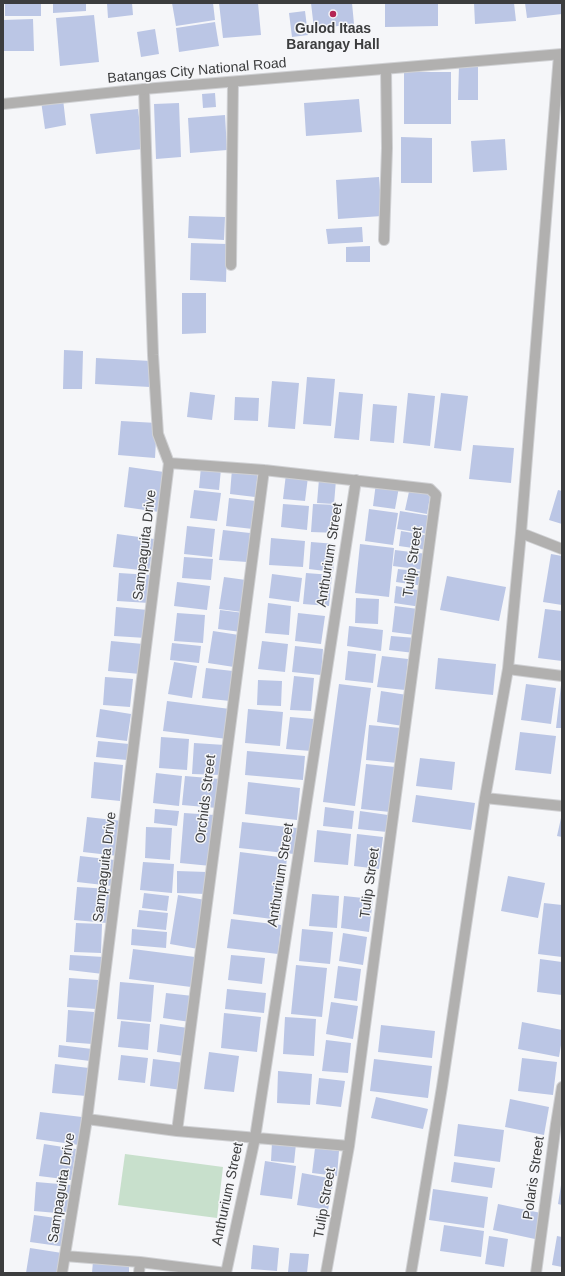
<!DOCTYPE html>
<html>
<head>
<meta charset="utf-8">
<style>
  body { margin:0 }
  #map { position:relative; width:565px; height:1276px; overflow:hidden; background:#f5f6f9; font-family:Helvetica,sans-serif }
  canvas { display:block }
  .frame { position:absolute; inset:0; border:4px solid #3c3d3e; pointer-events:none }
</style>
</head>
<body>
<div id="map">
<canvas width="565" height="1276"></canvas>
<div class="frame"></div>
</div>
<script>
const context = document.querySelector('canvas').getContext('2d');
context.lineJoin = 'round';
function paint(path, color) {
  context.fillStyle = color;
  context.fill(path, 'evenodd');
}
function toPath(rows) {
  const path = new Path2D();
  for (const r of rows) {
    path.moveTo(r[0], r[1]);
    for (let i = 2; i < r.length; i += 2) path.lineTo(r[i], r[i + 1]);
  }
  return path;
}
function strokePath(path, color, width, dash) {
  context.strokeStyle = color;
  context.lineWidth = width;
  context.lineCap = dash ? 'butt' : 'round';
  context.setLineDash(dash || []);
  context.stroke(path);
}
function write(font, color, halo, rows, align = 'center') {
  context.font = font + ' Helvetica,sans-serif';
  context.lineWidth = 3;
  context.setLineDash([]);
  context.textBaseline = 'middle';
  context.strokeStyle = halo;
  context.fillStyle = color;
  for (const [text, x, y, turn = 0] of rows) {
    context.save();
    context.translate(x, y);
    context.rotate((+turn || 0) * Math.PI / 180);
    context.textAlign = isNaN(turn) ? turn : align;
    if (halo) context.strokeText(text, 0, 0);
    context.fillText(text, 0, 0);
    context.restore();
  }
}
const green = toPath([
  [125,1154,223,1167,217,1218,118,1205]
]);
const building = toPath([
  [5,3,41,3,41,16,5,16],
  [53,3,86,3,86,11,53,13],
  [107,3,132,3,133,15,108,18],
  [172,3,213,3,215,20,176,26],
  [219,3,258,3,261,35,223,38],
  [311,3,352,3,354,24,314,29],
  [385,3,438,3,438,26,385,27],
  [474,3,514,3,516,21,475,24],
  [525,3,562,3,562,14,527,18],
  [305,11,308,35,292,37,289,13],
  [94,15,99,62,60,66,56,18],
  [33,19,34,51,3,51,3,20],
  [215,22,219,46,179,52,176,28],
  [155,29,159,54,141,57,137,32],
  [459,66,478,66,478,100,458,100],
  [404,72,451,72,451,124,404,124],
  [215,93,216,107,203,108,202,94],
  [63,99,66,125,45,129,41,101],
  [359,99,362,132,306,136,304,103],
  [179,103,181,157,156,159,154,104],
  [138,109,143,149,96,154,90,114],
  [225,115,227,150,190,153,188,118],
  [401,137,432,138,432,183,401,183],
  [505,139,507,170,473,172,471,141],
  [379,177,382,216,338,219,336,180],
  [189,216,225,217,224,240,188,238],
  [362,227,363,242,328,244,326,229],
  [191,243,227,244,226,282,190,280],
  [370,246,370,262,346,262,346,247],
  [182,293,206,293,206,333,182,334],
  [64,350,83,351,82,389,63,389],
  [96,358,151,361,150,387,95,384],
  [307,377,335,379,331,426,303,424],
  [272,381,299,383,295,429,268,427],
  [190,392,215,395,212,420,187,417],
  [339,392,363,394,359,440,334,438],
  [408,393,435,396,430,446,403,443],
  [441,393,468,396,461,451,434,448],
  [235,397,259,398,258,421,234,420],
  [373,404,397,406,394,443,370,441],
  [121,421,157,423,155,458,118,455],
  [473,445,514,448,511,483,469,479],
  [129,467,164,472,159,512,124,507],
  [201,467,221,469,219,490,199,488],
  [232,469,258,472,255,497,230,494],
  [286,474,308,477,305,501,283,499],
  [319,479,336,480,334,504,317,503],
  [376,483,399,487,395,509,373,506],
  [410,487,431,491,427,514,405,510],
  [194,490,221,493,217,521,190,518],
  [558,490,562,491,562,524,549,520],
  [229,498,256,501,253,529,226,526],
  [283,504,309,506,307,530,281,527],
  [313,504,339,505,338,533,311,532],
  [369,509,398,513,393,545,365,541],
  [400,511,431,516,428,534,397,529],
  [187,526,215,529,212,557,184,554],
  [223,530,250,533,247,562,219,560],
  [401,531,430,536,427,550,399,546],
  [117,534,154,539,149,571,113,567],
  [271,538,305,541,303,567,269,565],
  [311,542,336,544,333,572,309,569],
  [360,544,394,548,389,597,355,593],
  [395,550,427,554,424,570,393,566],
  [551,554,562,556,562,605,543,602],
  [184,557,213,559,211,580,182,578],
  [398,569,426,572,424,586,396,582],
  [119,573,151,575,149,603,117,601],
  [306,573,332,575,329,606,303,604],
  [272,574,302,578,299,602,269,598],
  [447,576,506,587,499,621,440,610],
  [224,577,246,580,242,612,219,609],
  [177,582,210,586,207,610,174,606],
  [396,586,423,591,421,607,394,603],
  [356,598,379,599,378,624,355,623],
  [268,603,291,606,289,635,265,633],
  [395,606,418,609,415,635,392,632],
  [116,607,148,610,146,638,114,636],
  [545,609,562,611,562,661,538,658],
  [220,610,244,613,241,632,218,629],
  [177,613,205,615,203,643,174,641],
  [298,613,325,616,321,644,295,641],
  [349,626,383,630,381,651,347,646],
  [213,631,239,635,234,667,208,663],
  [391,636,416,638,414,653,389,650],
  [111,641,143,644,140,674,108,671],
  [262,641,288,644,285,672,258,669],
  [172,643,201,646,199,663,170,660],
  [295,646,323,649,321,675,292,672],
  [348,651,376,654,373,683,345,680],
  [382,656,408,659,405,690,377,687],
  [438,658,496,664,493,695,435,689],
  [174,662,197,666,192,698,168,694],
  [206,668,233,671,230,701,202,698],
  [294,676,314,678,311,711,290,710],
  [105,677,133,679,130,707,103,705],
  [258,680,282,681,281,706,257,705],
  [339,684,371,688,355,806,323,802],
  [526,684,556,688,551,724,521,720],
  [561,685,562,685,562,728,556,728],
  [381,691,407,695,403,726,377,722],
  [167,701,230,709,227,739,163,731],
  [100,709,131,714,127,741,96,737],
  [248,709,283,712,280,746,245,743],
  [290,717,314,719,311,751,286,749],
  [369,725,401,728,398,763,366,760],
  [520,732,556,736,551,774,515,770],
  [161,737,189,739,187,770,159,768],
  [98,741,129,744,127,760,96,757],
  [194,743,225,745,222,775,192,774],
  [247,751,305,756,303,780,245,775],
  [420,758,455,762,452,790,416,786],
  [94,762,123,765,120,801,91,798],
  [366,764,395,767,390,812,361,809],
  [156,773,182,776,179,806,153,803],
  [185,776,220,779,217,808,182,805],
  [248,782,300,788,297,820,245,814],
  [416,795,475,803,471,830,412,822],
  [325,807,354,811,352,829,323,826],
  [155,809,179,811,177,826,154,823],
  [360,811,388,815,387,832,358,829],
  [184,813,215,815,211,866,180,863],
  [87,817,122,821,118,856,83,852],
  [561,818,562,818,562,837,557,836],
  [242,822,297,828,294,854,239,848],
  [146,827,172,828,170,860,145,858],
  [317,830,351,834,348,865,314,862],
  [357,834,383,837,379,869,354,866],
  [240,852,287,858,280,920,233,914],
  [80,856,115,860,112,886,77,882],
  [143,862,174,864,172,893,140,890],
  [177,871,207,872,206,894,177,893],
  [508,876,545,883,538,918,501,911],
  [77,887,110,889,107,923,74,920],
  [144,893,169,896,167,911,142,908],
  [312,894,339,896,337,928,309,926],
  [178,895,205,900,198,949,170,944],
  [344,896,373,899,369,932,341,928],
  [544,903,562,905,562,957,538,954],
  [139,910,168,913,166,930,137,927],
  [231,919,281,925,278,954,227,948],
  [76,923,102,924,101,953,74,952],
  [132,929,167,932,166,948,131,945],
  [302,929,333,932,330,964,299,961],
  [343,933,367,937,363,965,339,961],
  [133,949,195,957,191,987,129,979],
  [70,955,104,957,103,974,69,970],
  [231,955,265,958,262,984,228,980],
  [540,959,562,962,562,995,537,992],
  [296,965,327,968,322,1017,291,1014],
  [338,966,361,969,357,1001,334,998],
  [69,978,98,980,96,1009,67,1007],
  [120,982,154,985,151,1022,117,1019],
  [227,989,266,993,264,1013,225,1009],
  [166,993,193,996,190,1022,163,1018],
  [331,1002,358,1006,353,1039,326,1034],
  [68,1010,94,1012,92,1044,66,1042],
  [224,1013,261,1017,257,1052,221,1048],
  [285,1017,316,1019,314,1056,283,1054],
  [121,1021,150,1024,148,1050,118,1047],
  [522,1022,562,1030,562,1039,559,1057,518,1049],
  [160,1024,188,1028,184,1056,157,1052],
  [381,1025,435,1031,432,1058,378,1052],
  [326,1040,351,1043,348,1073,322,1071],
  [59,1045,92,1049,90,1061,58,1057],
  [209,1052,239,1056,234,1092,204,1089],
  [121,1055,148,1058,145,1083,118,1080],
  [522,1058,557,1062,553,1095,518,1091],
  [153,1059,185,1063,182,1090,150,1086],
  [374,1059,432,1066,428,1098,370,1091],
  [55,1064,89,1068,86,1096,52,1093],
  [278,1071,312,1074,310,1105,277,1103],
  [319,1078,345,1081,341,1107,316,1104],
  [376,1097,428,1109,423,1129,371,1118],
  [510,1099,549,1107,544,1135,505,1127],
  [40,1112,82,1117,79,1145,36,1139],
  [458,1124,504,1130,500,1162,454,1156],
  [272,1142,296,1144,294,1163,271,1161],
  [44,1144,76,1149,71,1180,39,1176],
  [315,1148,339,1151,337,1176,312,1173],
  [265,1161,296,1166,292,1199,260,1195],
  [454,1162,495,1168,492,1188,451,1182],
  [302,1173,334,1179,328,1210,297,1205],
  [36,1182,71,1185,68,1214,34,1211],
  [561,1185,562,1185,562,1205,558,1204],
  [433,1189,488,1197,484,1228,429,1220],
  [498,1204,541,1213,535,1239,493,1230],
  [34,1215,70,1220,66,1247,30,1242],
  [444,1225,484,1231,481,1257,440,1251],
  [489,1236,508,1239,504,1267,485,1264],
  [557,1236,562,1237,562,1267,552,1265],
  [253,1245,279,1248,277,1271,251,1269],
  [30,1248,62,1253,59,1273,26,1273],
  [290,1253,309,1254,307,1273,288,1272],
  [93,1261,129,1263,129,1273,92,1273]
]);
const minor = toPath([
  [384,240,387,148,386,69],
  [231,265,233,82],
  [169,463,264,470,430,489,436,495,349,1146,326,1273],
  [521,533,562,549],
  [508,669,562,676],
  [485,798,562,806],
  [87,1119,177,1131,349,1146],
  [177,1131,264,470],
  [65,1256,140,1262,226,1273],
  [62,1273,87,1119,169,463,158,434,153,355,144,89],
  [139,1273,140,1262],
  [226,1273,255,1138,356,480],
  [411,1273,442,1087,485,798,508,669,521,533,559,55],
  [536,1273,556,1124,562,1087]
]);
const tertiary = toPath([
  [3,104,144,89,562,54]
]);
const markers = [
  [333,14,4,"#b42454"]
];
const poiNames = [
  ["Gulod Itaas",333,29],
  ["Barangay Hall",333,45]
];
const streetNames = [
  ["Batangas City National Road",197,71,-5],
  ["Sampaguita Drive",145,545,-83],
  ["Anthurium Street",330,555,-81],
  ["Tulip Street",413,562,-82],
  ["Orchids Street",206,799,-83],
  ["Sampaguita Drive",105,867,-83],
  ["Anthurium Street",281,875,-81],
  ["Tulip Street",370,883,-82],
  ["Polaris Street",534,1178,-82],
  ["Sampaguita Drive",62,1188,-81],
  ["Anthurium Street",228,1194,-78],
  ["Tulip Street",325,1203,-80]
];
paint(green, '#c8e0cc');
paint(building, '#bbc6e5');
strokePath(minor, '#d0d1d4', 12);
strokePath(tertiary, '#d0d1d4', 12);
strokePath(minor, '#b1b0af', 10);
strokePath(tertiary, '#b1b0af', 10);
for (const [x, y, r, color] of markers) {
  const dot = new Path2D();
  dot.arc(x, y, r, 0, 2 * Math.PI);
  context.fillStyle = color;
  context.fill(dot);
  strokePath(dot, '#f5f6f9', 1.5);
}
write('bold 14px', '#3c3d3e', '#f5f6f9', poiNames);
write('14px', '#3c3d3e', '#f5f6f9', streetNames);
</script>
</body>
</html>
